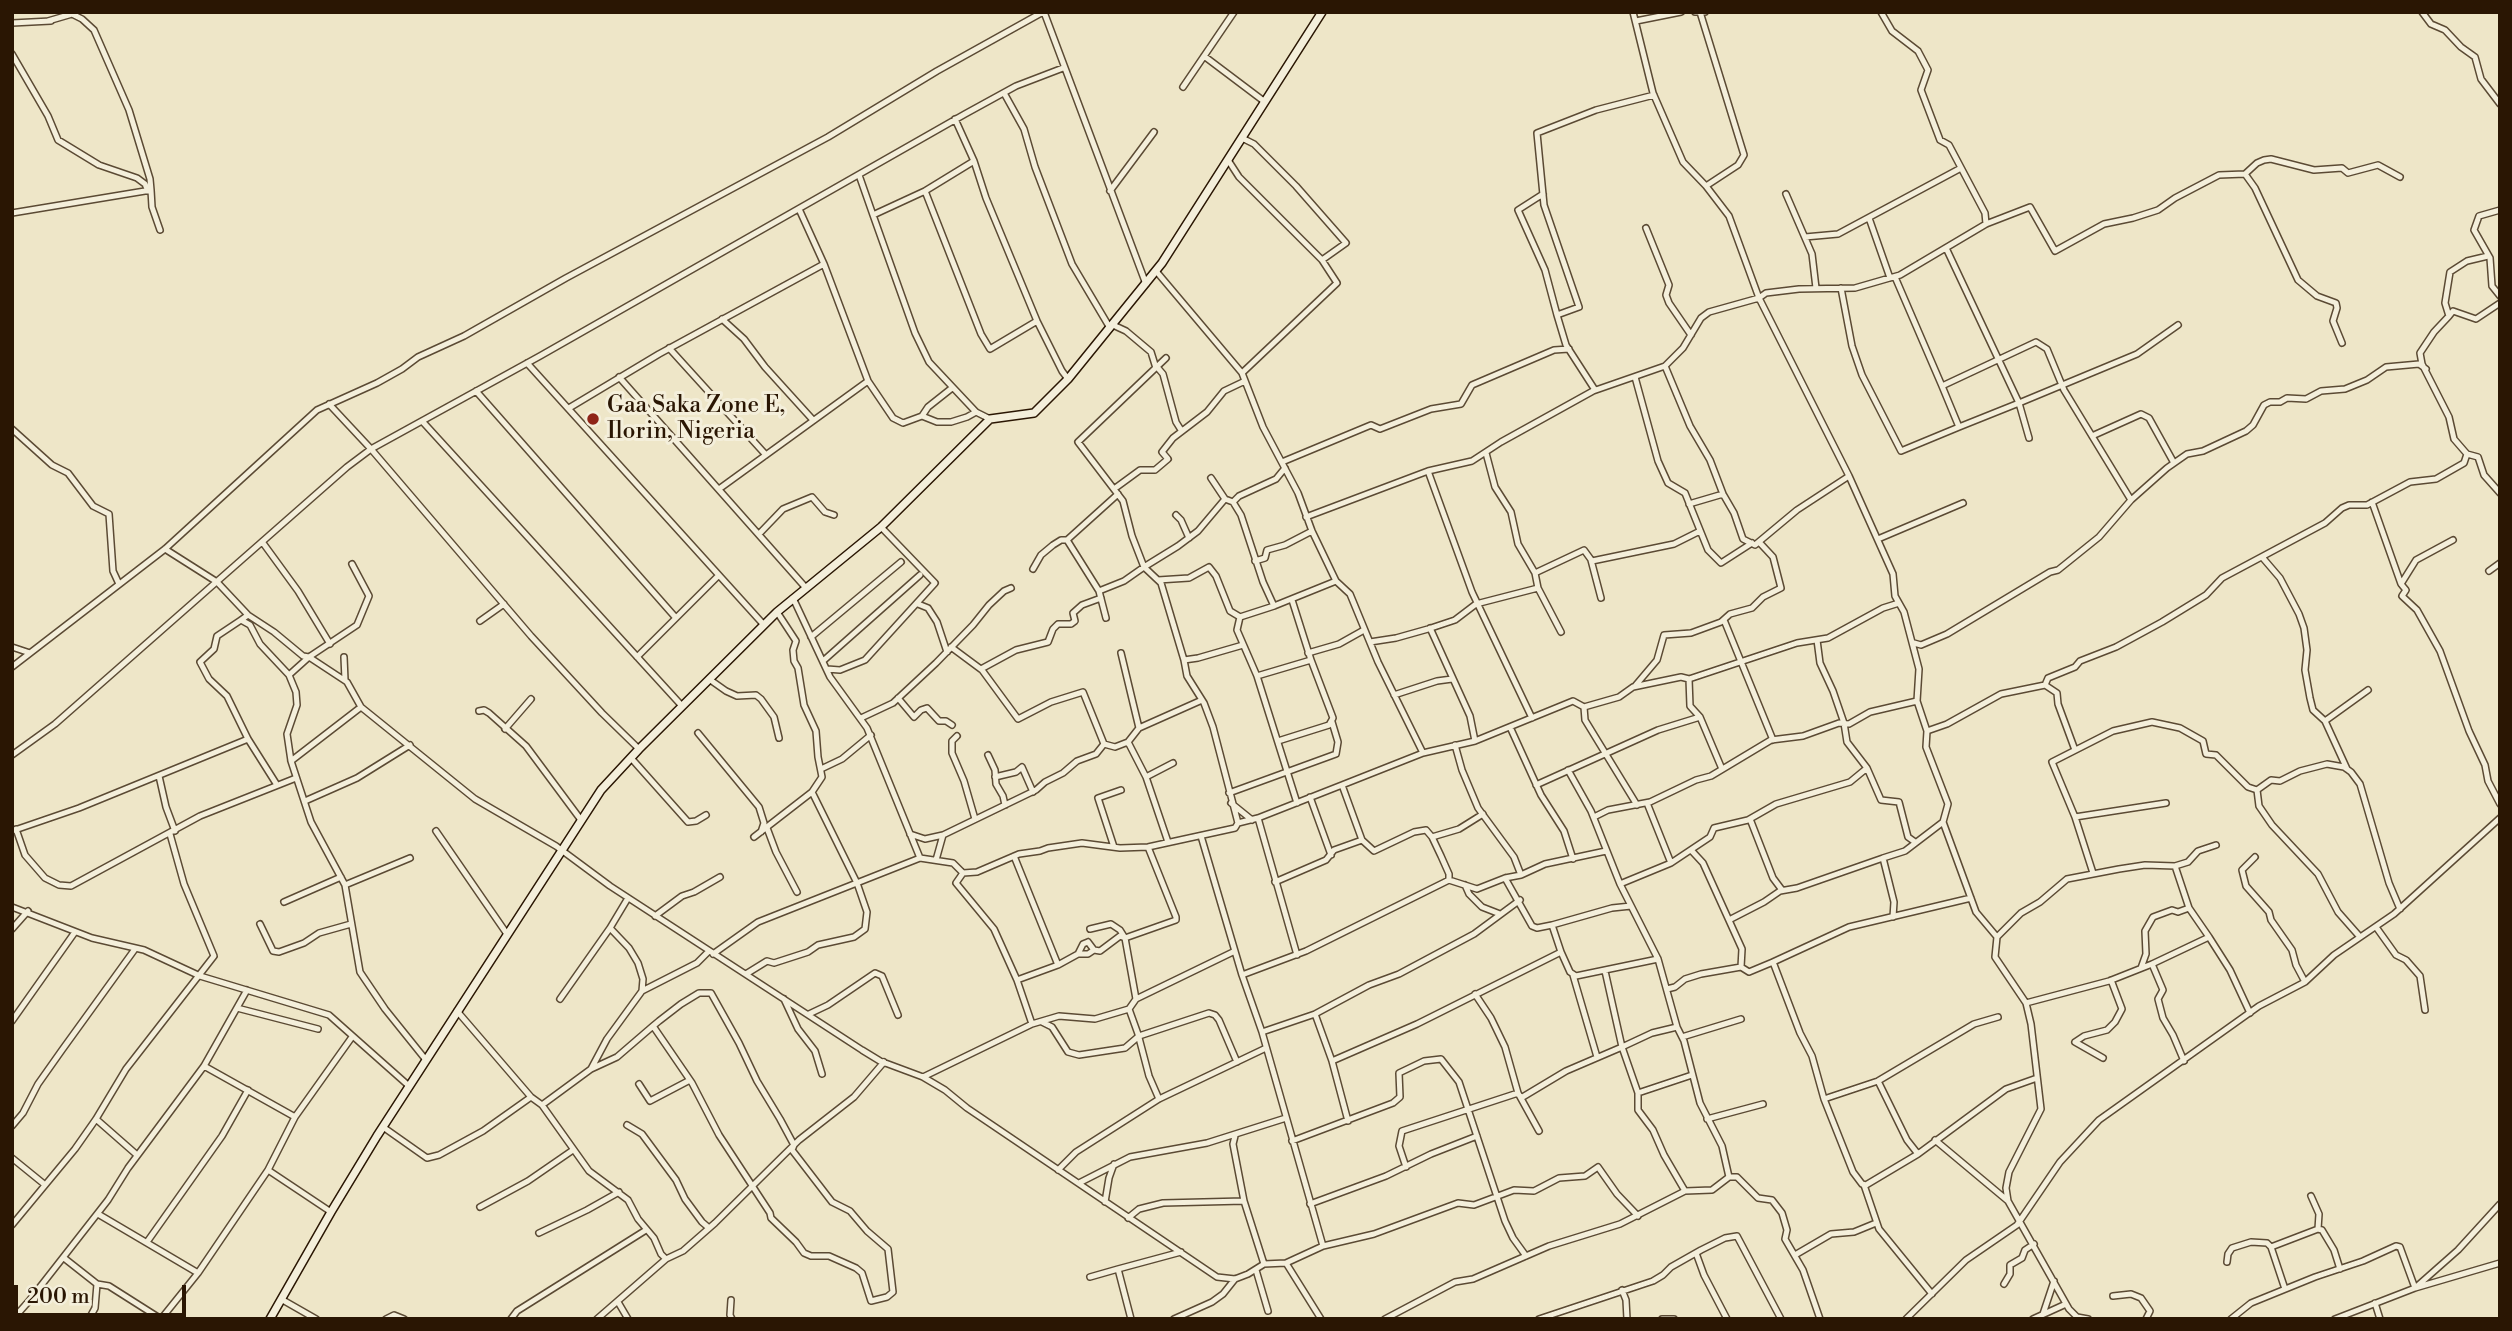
<!DOCTYPE html>
<html>
<head>
<meta charset="utf-8">
<style>
  body { margin:0 }
  #map { position:relative; width:2512px; height:1331px; overflow:hidden; background:#eee6c8; font-family:"Libre Bodoni",serif }
  canvas { display:block }
  .frame { position:absolute; inset:0; border:14px solid #2a1603; pointer-events:none }
  .scale { position:absolute; left:14px; top:1285px; width:172px; height:32px; box-sizing:border-box; border:4px solid #2a1603; border-top:0; padding-left:9px; font-size:21px; line-height:24px; white-space:nowrap; color:#2a1603; -webkit-text-stroke:5px #f4efdb; paint-order:stroke }
</style>
</head>
<body>
<div id="map">
<canvas width="2512" height="1331"></canvas>
<div class="frame"></div>
<div class="scale">200 m</div>
</div>
<script>
const context = document.querySelector('canvas').getContext('2d');
context.lineJoin = 'round';
function toPath(rows) {
  const path = new Path2D();
  for (const r of rows) {
    path.moveTo(r[0], r[1]);
    for (let i = 2; i < r.length; i += 2) path.lineTo(r[i], r[i + 1]);
  }
  return path;
}
function strokePath(path, color, width, dash) {
  context.strokeStyle = color;
  context.lineWidth = width;
  context.lineCap = dash ? 'butt' : 'round';
  context.setLineDash(dash || []);
  context.stroke(path);
}
function write(font, color, halo, rows, align = 'center') {
  context.font = font + ' "Libre Bodoni",serif';
  context.lineWidth = 6;
  context.setLineDash([]);
  context.textBaseline = 'middle';
  context.strokeStyle = halo;
  context.fillStyle = color;
  for (const [text, x, y, turn = 0] of rows) {
    context.save();
    context.translate(x, y);
    context.rotate((+turn || 0) * Math.PI / 180);
    context.textAlign = isNaN(turn) ? turn : align;
    if (halo) context.strokeText(text, 0, 0);
    context.fillText(text, 0, 0);
    context.restore();
  }
}
const street = toPath([
  [1044,12,1146,284],
  [1633,12,1653,93,1683,162,1706,186,1729,216,1759,298,1849,476,1893,574,1895,596,1904,612,1919,669,1917,701,1927,731,1926,747,1948,804,1943,822,1976,912,1997,937],
  [1695,12,1705,12],
  [1700,12,1744,155,1738,165,1706,186],
  [1881,12,1892,31,1918,51,1928,70,1921,90,1940,140,1949,145,1985,213,1986,224],
  [2422,12,2431,24,2445,30,2461,47,2475,57,2481,79,2500,104],
  [1636,21,1681,12],
  [12,23,51,21],
  [12,54,48,116,58,140,99,165,137,178,145,184,148,191],
  [1204,56,1265,102],
  [1183,87,1234,12],
  [1004,93,1024,129,1035,167,1072,264,1110,328],
  [955,119,974,161,986,198,1037,321,1062,371,1068,379],
  [1242,138,1254,144,1296,186,1346,243,1322,260],
  [1228,160,1239,177,1322,260,1337,283,1242,373],
  [2245,174,2255,188,2298,280,2317,296,2336,303,2337,308,2333,321,2342,343],
  [859,175,873,215,925,191,974,161],
  [151,190,152,207,160,230],
  [925,191,981,334,990,349,1037,321],
  [1110,191,1154,132],
  [1543,194,1518,210,1545,270,1557,315],
  [1786,194,1812,254,1816,288],
  [2500,210,2479,216,2474,230,2490,258,2492,286,2500,296],
  [12,213,151,190,150,179,129,110,94,30,82,19,72,14,48,21],
  [873,215,915,333,929,362,976,412,990,419],
  [1869,218,1890,278],
  [1646,228,1669,285,1666,295,1669,303,1691,335],
  [1805,237,1838,234,1961,168],
  [1946,248,2019,403,2137,354,2178,325],
  [2488,256,2467,261,2450,272,2445,303,2449,316,2434,332,2420,353,2422,364,2449,417,2454,439,2467,454,2478,457,2484,475,2500,493],
  [1156,271,1242,373,1263,427,1298,493,1312,531,1336,581,1350,594,1378,662,1423,753,1475,741,1573,701,1584,707,1619,697,1633,687,1681,677,1689,679,1797,643,1828,638,1883,608,1899,603],
  [1895,277,1942,386],
  [1841,288,1852,346,1862,375,1901,451,1959,427,1942,386,2036,342,2047,349,2064,390,2131,500],
  [2449,316,2453,311,2476,319,2500,303],
  [722,319,744,339,765,367,813,420],
  [1113,325,1126,331,1151,352,1156,368],
  [669,348,766,455],
  [1166,358,1078,442,1123,501,1132,536,1144,567,1178,546,1198,531,1225,499,1233,502,1241,515,1263,582,1274,606,1336,581],
  [527,363,764,625],
  [1665,366,1690,426,1710,460,1723,494,1734,513,1743,539,1755,545,1797,510,1849,476],
  [1157,367,1163,374,1176,422,1181,430],
  [619,377,806,588],
  [1635,377,1658,461,1668,483,1685,493,1708,550,1721,563,1752,543],
  [868,381,893,418,903,423,922,416,937,422,951,422,967,417,976,412],
  [1595,390,1566,345,1557,315,1579,307,1544,205,1537,133,1596,110,1654,95],
  [476,391,676,618],
  [329,404,371,449,531,636,602,713,639,749],
  [569,408,659,354,824,264,799,209],
  [922,416,928,407,952,388],
  [422,421,682,706],
  [1959,427,2019,403,2029,438],
  [12,429,52,465,68,473,93,506,109,514,113,571,119,584],
  [2092,436,2141,414,2149,418,2174,463],
  [1282,462,1371,425,1380,429,1431,409,1461,404,1472,385,1554,350,1569,349],
  [1428,471,1472,592,1532,718],
  [1211,478,1225,499],
  [719,489,868,381,824,264],
  [1114,489,1140,470,1155,470,1168,459,1162,452,1173,438,1207,412,1224,391,1245,381],
  [1233,502,1239,496,1276,479,1285,468],
  [2372,502,2401,584],
  [1689,504,1723,494],
  [1176,515,1181,520,1189,538],
  [1306,517,1428,471,1472,461,1501,442,1593,391,1665,366,1683,348,1701,318,1709,312,1759,298,1766,293,1799,289,1855,288,1900,275,1986,224,2030,207,2055,251,2104,224,2133,218,2158,210,2175,198,2219,175,2245,174,2257,163,2264,160,2271,159,2314,170,2342,168,2348,173,2378,165,2400,177],
  [759,534,783,509,812,497,825,512,834,515],
  [1878,539,1963,503],
  [2453,540,2416,560,2401,584,2406,590,2402,596,2417,610,2440,651,2469,731,2485,765,2488,781,2500,804],
  [263,543,298,591,330,644],
  [165,549,217,582,248,615,274,632,303,656,309,657,347,682,361,707,475,799,556,846,610,886,862,1050,880,1061,923,1077,945,1090,967,1108,1217,1277,1235,1279,1248,1274,1264,1264,1286,1263,1323,1246,1374,1234,1458,1203,1474,1205,1514,1190,1534,1191,1559,1178,1585,1176,1598,1167,1617,1194,1638,1216],
  [2262,557,2280,578,2299,614,2304,628,2307,650,2305,670,2310,698,2313,710,2325,721],
  [1591,560,1601,598],
  [1255,561,1265,558,1267,550,1285,545,1312,531],
  [1033,569,1041,555,1053,545,1061,540,1067,540],
  [2489,571,2500,563],
  [1535,573,1584,550,1592,561,1674,544,1700,531],
  [1158,580,1189,578,1209,567,1216,576,1230,611,1240,617],
  [1538,588,1561,632],
  [1099,591,1067,540,1118,494],
  [793,598,830,677,867,728,920,858],
  [918,604,928,608,937,622,947,652],
  [1274,606,1240,617,1237,630,1257,676,1297,803],
  [248,615,241,620,250,625,260,644,289,675,296,692,297,705,287,734,291,761,311,822,345,885,360,972,385,1009,426,1060],
  [1106,618,1099,591,1124,581,1144,567,1161,583,1184,660,1198,658,1243,645],
  [241,620,217,636,214,649,200,662,209,679,227,696,248,739,277,785],
  [1724,620,1773,740],
  [480,621,504,604],
  [1430,628,1470,716,1475,741],
  [811,637,901,562],
  [1817,640,1820,663,1833,691,1844,723,1847,742,1867,768,1881,800,1899,802,1908,837,1915,842],
  [1370,642,1396,638,1428,629,1455,620,1476,604,1538,588,1535,573,1518,544,1511,512,1495,487,1486,453],
  [1914,643,1921,645,1947,634,2050,572,2058,570,2099,537,2131,500,2167,468,2187,454,2203,451,2246,431,2253,425,2264,405,2270,402,2280,402,2287,398,2306,399,2321,391,2345,389,2367,380,2386,367,2419,364,2426,369],
  [12,647,30,653],
  [951,647,982,670,1018,719,1051,702,1083,692,1104,744],
  [1121,653,1139,728,1202,700],
  [1308,653,1339,644,1364,630],
  [344,657,345,680],
  [637,657,718,576],
  [823,661,920,575],
  [12,667,165,549,317,410,377,383,402,369,418,357,464,336,566,278,828,137,937,71,1043,12],
  [827,669,840,670,865,660,935,583,881,527],
  [981,669,1016,650,1048,642,1053,629,1058,624,1071,624,1075,621,1073,613,1082,605,1101,598],
  [289,675,309,657,357,625,369,596,352,564],
  [1257,676,1311,660,1292,600],
  [709,679,726,691,737,696,756,695,761,699,774,717,779,738],
  [1689,679,1690,706,1700,717,1722,769],
  [2045,685,2057,693,2058,704,2075,750],
  [1635,686,1657,660,1664,635,1691,633,1721,622,1730,614,1752,608,1763,597,1781,588,1773,557,1759,542],
  [1394,695,1437,681,1452,679],
  [898,698,914,717,921,710,927,708,939,721,946,721,952,725],
  [1584,707,1585,720,1637,805],
  [479,711,484,710,489,713,526,746,581,820],
  [861,718,893,703,936,663,973,625,989,605,1004,591,1011,588],
  [1510,727,1541,795,1564,831,1573,859],
  [1139,728,1128,742,1146,777,1168,842],
  [505,729,531,699],
  [1927,731,1947,724,2001,694,2045,685,2048,678,2075,667,2080,661,2116,647,2162,622,2206,595,2222,578,2325,523,2342,508,2349,505,2367,505,2410,482,2436,479,2464,463,2467,454],
  [698,733,759,807,764,823,761,832],
  [957,736,952,741,952,753,964,781,975,819],
  [1278,741,1329,725,1333,718,1311,660],
  [1455,745,1462,770,1478,808,1514,857,1521,875,1545,864,1606,851],
  [12,755,55,724,347,467,371,449,540,356,965,114,1016,86,1063,68],
  [988,755,995,770,996,784,1003,796,1005,805],
  [631,758,688,822,696,821,706,815],
  [291,761,361,707],
  [821,769,842,759,871,735],
  [2347,769,2325,721,2368,690],
  [1568,770,1591,811,1620,884,1658,959,1677,1027,1652,1033,1622,1047,1605,971],
  [159,776,166,807,175,831],
  [995,777,1016,772,1022,767,1033,792],
  [1146,777,1173,763],
  [1342,785,1423,753],
  [1536,785,1658,730,1700,717],
  [1229,793,1336,754,1338,742,1332,722],
  [1310,797,1331,855],
  [305,801,357,778,410,745],
  [1231,803,1252,820],
  [1647,803,1671,863],
  [1594,817,1608,810,1650,802,1696,780,1711,776,1771,740,1803,736,1839,723,1849,724,1870,712,1917,701],
  [2075,817,2166,803],
  [1258,818,1297,955],
  [1750,819,1773,878,1782,890],
  [1238,823,1258,818,1342,785,1362,840,1334,850,1326,860,1275,882],
  [767,828,776,852,797,892],
  [16,829,25,855,45,878,59,885,71,886,200,816,296,778],
  [12,831,79,808,248,739],
  [436,831,507,934],
  [910,834,925,839,943,835],
  [1201,836,1242,975,1262,1032,1323,1246],
  [754,837,812,792,822,777,818,757,816,731,804,705,798,668,794,661,793,650,796,641,777,612],
  [1432,837,1459,829,1483,814],
  [1114,847,1098,798,1121,790],
  [1691,850,1703,863,1742,949,1741,967],
  [1014,856,1058,965,1017,980],
  [2255,857,2242,870,2246,886,2269,912,2271,920,2292,950,2296,965,2305,982],
  [936,860,943,835,1036,790,1045,782,1063,773,1077,761,1096,754,1104,744,1115,747,1128,742],
  [2175,866,2189,908,2209,937],
  [963,873,956,883,994,929,1017,980,1032,1024,1059,1016,1095,1019,1129,1009,1138,1034,1149,1076,1159,1099],
  [2093,873,2075,817,2052,762,2113,731,2152,722,2180,728,2203,741,2206,754,2216,755,2248,787,2257,790],
  [1449,880,1477,889,1505,878,1521,875],
  [1620,884,1671,863,1710,837,1714,828,1748,820,1776,804,1850,782,1867,768],
  [345,885,410,858],
  [1465,885,1469,894,1482,907,1500,914],
  [628,898,610,928,629,948,638,963,643,979,642,991],
  [1971,898,1849,927,1773,962,1800,1033,1812,1056,1824,1099,1853,1172,1862,1184,1866,1185,1918,1154,2006,1089,2037,1078],
  [284,902,341,877],
  [12,907,92,938,144,950,200,976,329,1015,409,1086],
  [655,916,682,896,694,892,720,877],
  [1893,917,1894,902,1883,858,1905,851,1943,822],
  [1729,920,1764,902,1780,891,1797,888,1883,858],
  [260,924,273,951,279,952,304,943,319,933,351,924],
  [1552,925,1612,908,1631,906],
  [2376,927,2396,955,2406,960,2420,976,2425,1010],
  [12,929,28,911],
  [1090,929,1111,924,1120,930,1125,938,1120,936,1100,951,1094,950],
  [2360,937,2338,912,2318,874,2272,825,2259,806,2257,790,2271,780,2280,781,2300,771,2327,764,2344,767,2351,772,2360,784,2389,883,2400,909],
  [1088,942,1094,950,1088,954,1078,954,1083,944,1088,942],
  [1561,952,1570,972,1576,976,1658,959],
  [713,954,758,922,920,858,953,863,963,873,977,872,1019,854,1040,851,1048,848,1082,843,1120,848,1148,847,1235,828,1238,823,1213,727,1204,703,1187,676,1184,660],
  [1058,965,1078,954],
  [2141,968,2146,954,2145,931,2153,917,2172,910,2178,912,2189,908],
  [746,974,767,961,774,963,808,952,818,945,854,937,865,929,867,912,857,883,812,792],
  [1242,975,1306,951,1449,880,1449,874,1441,856,1432,837,1426,830,1414,832,1374,851,1362,840],
  [1573,975,1597,1057],
  [1667,989,1675,987,1685,979,1701,974,1741,967,1749,972,1773,962],
  [1475,994,1491,1018,1505,1047,1518,1093],
  [560,999,610,928],
  [784,999,798,1029,815,1051,822,1074],
  [1136,999,1235,951],
  [2026,1003,2109,981,2152,964],
  [237,1008,318,1029],
  [1129,1009,1136,999,1125,938,1176,920,1176,917,1148,847],
  [457,1011,531,1097,542,1105,591,1069,607,1039,642,991,697,963,709,951],
  [809,1014,828,1005,875,973,882,976,898,1015],
  [1315,1014,1332,1061,1348,1121],
  [12,1021,75,932],
  [1042,1022,1052,1027,1068,1052,1079,1055,1125,1048,1139,1036,1209,1013,1215,1015,1219,1020,1237,1062],
  [1677,1027,1684,1041,1700,1103,1722,1146,1729,1177,1712,1190,1685,1191],
  [1262,1032,1315,1014,1369,985,1399,974,1474,934,1520,900],
  [1682,1037,1741,1019],
  [2103,1058,2075,1042,2084,1036,2107,1030,2115,1022,2122,1009,2111,980],
  [1332,1061,1417,1024,1561,952,1552,925,1537,928,1532,926,1505,878],
  [2184,1061,2173,1035,2163,1018,2158,999,2163,990,2152,964,2209,937,2230,970,2250,1013],
  [204,1066,295,1117],
  [591,1069,617,1057,653,1026,659,1021,681,1004,699,993,711,993,739,1043,757,1081,780,1119,794,1145,792,1150,832,1202,850,1211,867,1231,888,1249,893,1292,887,1297,871,1301,862,1273,856,1268,829,1256,811,1256,804,1253,796,1242,771,1218,770,1213,719,1135,692,1083,653,1026],
  [923,1077,1032,1024],
  [1878,1081,1907,1140,1918,1154],
  [639,1084,650,1101,690,1080],
  [1521,1098,1566,1071,1622,1047,1638,1093],
  [1824,1099,1878,1081,1974,1024,1998,1017],
  [542,1105,589,1171,628,1200,638,1219,654,1238,661,1254,666,1259,683,1251,715,1223,799,1140,854,1097,884,1062],
  [96,1119,137,1155],
  [1707,1119,1763,1104],
  [627,1125,642,1134,676,1180,685,1199,702,1222,709,1228],
  [12,1126,23,1113,38,1084,62,1050,135,949],
  [383,1127,427,1158,439,1155,483,1131,531,1097],
  [1235,1136,1233,1144,1244,1201,1264,1264],
  [1935,1140,2008,1201,2069,1309,2077,1317,2088,1319],
  [1292,1141,1393,1103,1400,1097,1399,1073,1424,1061,1441,1059,1459,1082,1505,1221,1513,1238,1526,1256],
  [12,1158,44,1184],
  [1406,1167,1399,1146,1402,1131,1518,1093,1539,1131],
  [1058,1170,1076,1152,1159,1099,1266,1048],
  [1729,1177,1737,1177,1758,1198,1772,1200,1782,1213,1787,1230,1785,1239,1803,1270,1820,1319],
  [1079,1183,1130,1157,1207,1143,1286,1118],
  [1864,1185,1879,1229,1932,1294],
  [2311,1196,2319,1214,2318,1229],
  [2008,1201,2006,1188,2009,1172,2041,1109,2031,1024,2026,1003,1995,957,1997,937,2021,913,2040,902,2067,879,2119,869,2145,865,2175,866,2188,862,2198,851,2216,845],
  [1105,1202,1109,1178,1114,1164],
  [1310,1204,1386,1176,1431,1154,1477,1136],
  [480,1207,528,1181,573,1150],
  [331,1212,268,1170,295,1117,352,1037],
  [98,1214,198,1273],
  [1128,1218,1139,1209,1163,1203,1244,1201],
  [12,1225,75,1149,96,1119,126,1069,214,956,184,884,170,834],
  [539,1233,587,1210,619,1192],
  [147,1242,222,1136,248,1090],
  [2271,1247,2318,1229,2322,1230,2334,1250,2340,1269],
  [1696,1253,1704,1275,1727,1319],
  [1795,1255,1831,1234,1854,1232,1876,1223],
  [64,1258,97,1284,109,1286,161,1319],
  [2227,1262,2228,1254,2232,1248,2251,1242,2267,1243,2271,1247,2285,1289],
  [1286,1263,1321,1319],
  [1256,1270,1268,1311],
  [1090,1277,1118,1269],
  [2004,1284,2010,1274,2010,1265,2022,1258,2025,1250,2034,1244],
  [1622,1290,1626,1300,1627,1319],
  [2113,1296,2131,1294,2141,1298,2150,1311,2146,1319],
  [281,1299,316,1319],
  [731,1300,730,1315,732,1319],
  [618,1302,628,1319],
  [2375,1303,2380,1319],
  [2043,1314,2054,1281],
  [13,1319,29,1301,108,1200,128,1168,204,1066,247,990],
  [89,1319,95,1308,97,1284],
  [161,1319,198,1273,268,1170],
  [386,1319,394,1315,404,1319],
  [511,1319,517,1311,646,1230],
  [597,1319,666,1259],
  [1131,1319,1118,1269,1181,1252],
  [1174,1319,1212,1302,1223,1294,1235,1279],
  [1385,1319,1455,1282,1473,1279,1549,1246,1620,1224,1685,1191,1664,1155,1653,1130,1638,1110,1638,1093,1692,1075],
  [1539,1319,1653,1281,1663,1275,1671,1267,1701,1250,1725,1238,1737,1236,1781,1319],
  [1662,1319,1674,1319],
  [1906,1319,1966,1260,2017,1225,2060,1162,2099,1120,2259,1006,2305,982,2334,955,2394,914,2500,818],
  [2033,1319,2066,1304],
  [2231,1319,2251,1303,2315,1277,2363,1261,2396,1246,2400,1247,2415,1288,2458,1250,2500,1204],
  [2335,1319,2415,1288,2500,1263]
]);
const secondary = toPath([
  [270,1319,331,1212,377,1136,601,790,639,749,777,612,881,527,990,419,1034,413,1068,379,1162,263,1322,12]
]);
const markers = [
  [593,419,7,"#8f2418"]
];
const poiNames = [
  ["Gaa Saka Zone E,",607,406],
  ["Ilorin, Nigeria",607,432]
];
strokePath(street, '#5b4a34', 8);
strokePath(secondary, '#2a1603', 10);
strokePath(street, '#f4efdb', 5);
strokePath(secondary, '#f4efdb', 7);
for (const [x, y, r, color] of markers) {
  const dot = new Path2D();
  dot.arc(x, y, r, 0, 2 * Math.PI);
  context.fillStyle = color;
  context.fill(dot);
  strokePath(dot, '#f4efdb', 2.5);
}
write('23px', '#2a1603', '#f4efdb', poiNames, 'left');
</script>
</body>
</html>
